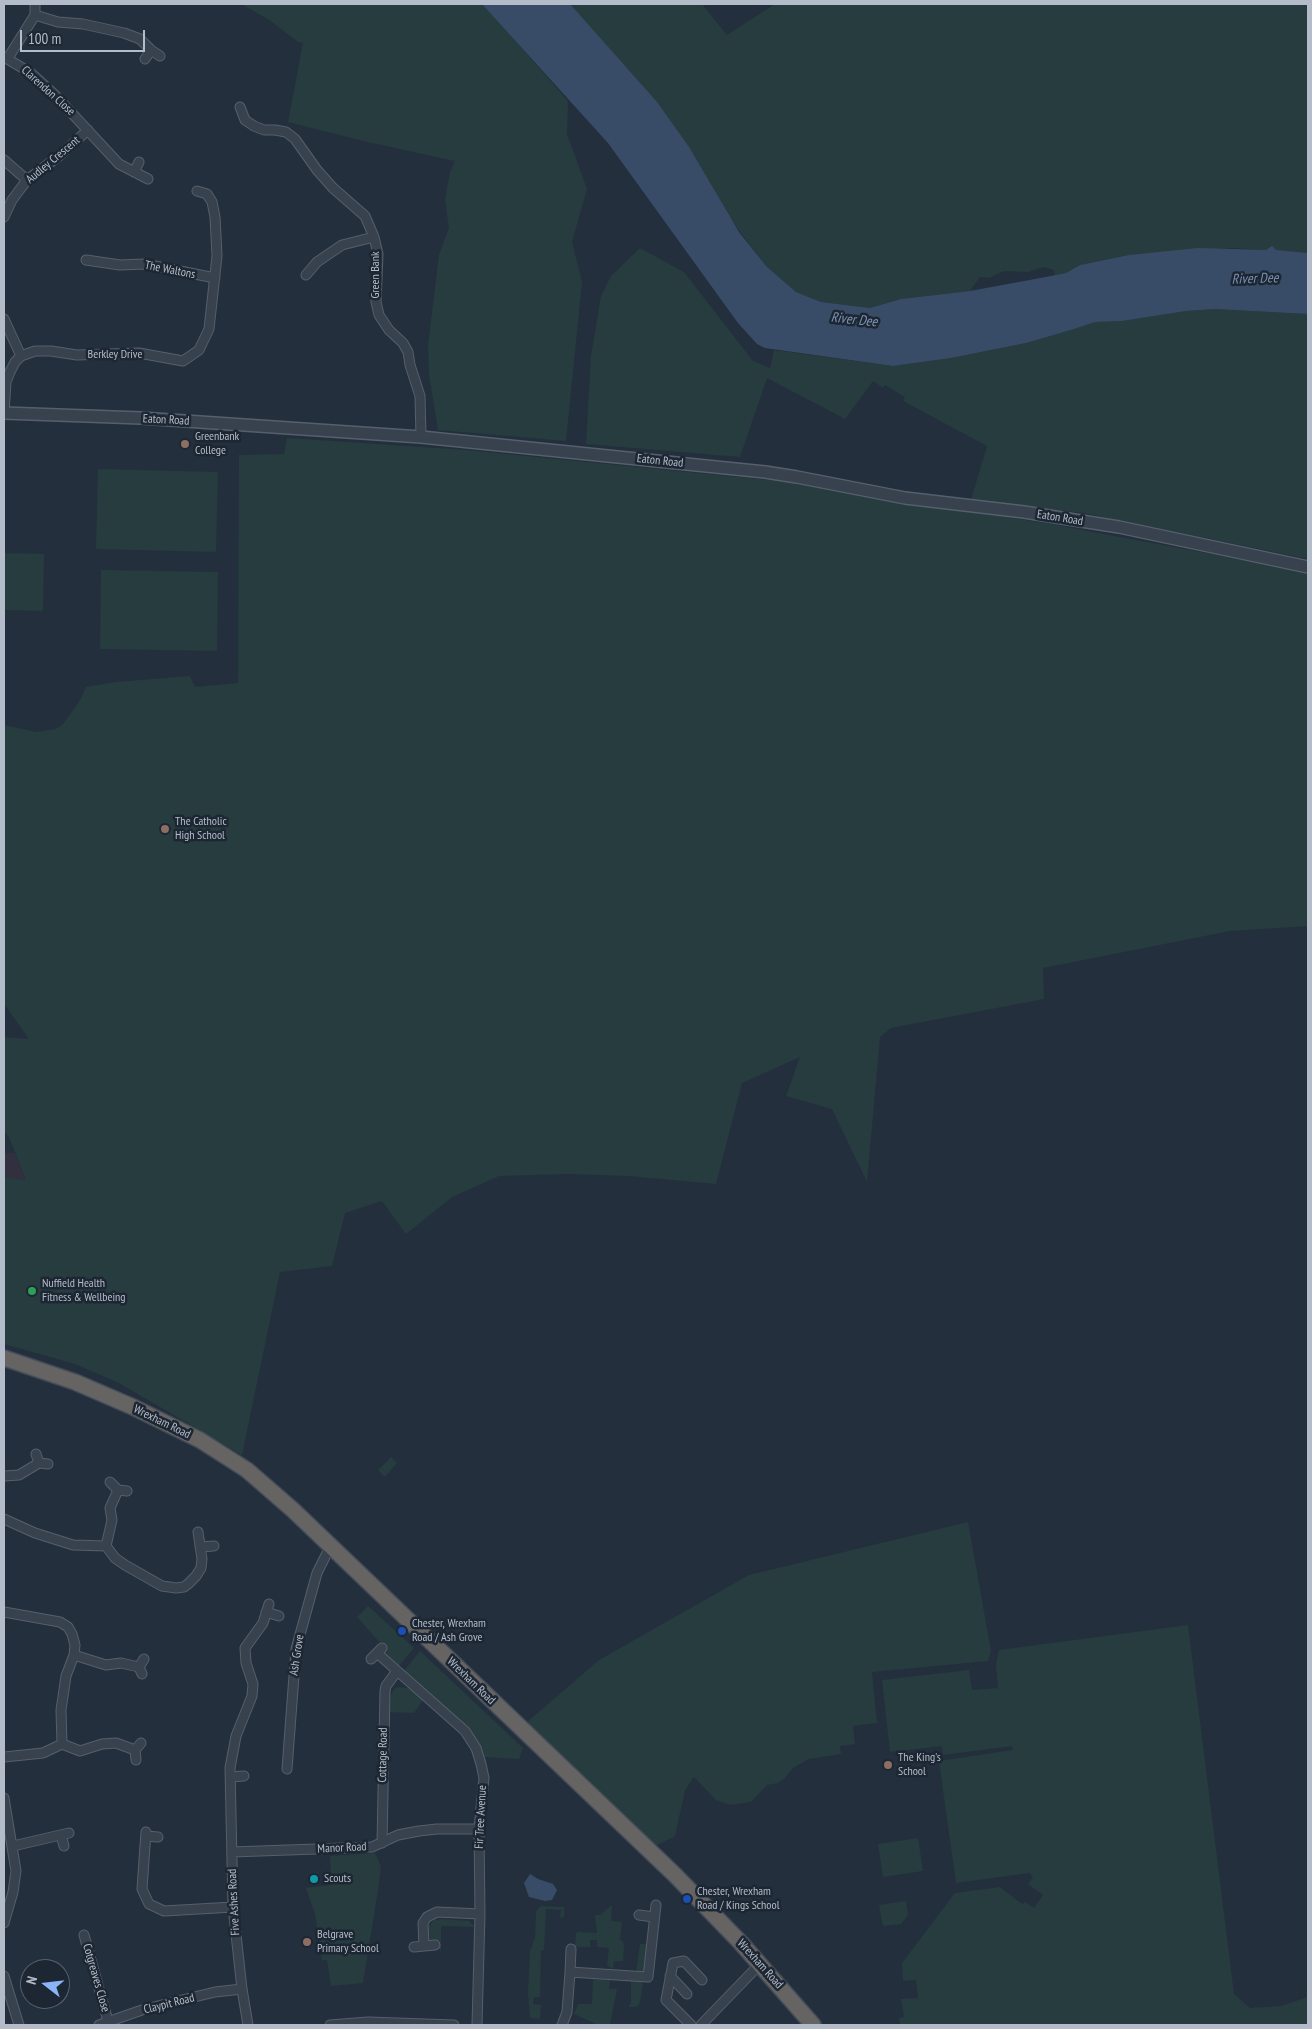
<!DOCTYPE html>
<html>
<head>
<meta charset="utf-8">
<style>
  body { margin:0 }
  #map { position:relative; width:1312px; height:2029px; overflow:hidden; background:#242f3e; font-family:"PT Sans Narrow",sans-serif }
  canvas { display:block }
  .frame { position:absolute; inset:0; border:5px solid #b4bcc9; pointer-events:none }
  .north { position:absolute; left:20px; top:1959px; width:50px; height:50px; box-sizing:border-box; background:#1d2633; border:1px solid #59626f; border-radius:50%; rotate:286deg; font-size:14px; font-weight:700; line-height:20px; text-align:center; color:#b4bcc9 }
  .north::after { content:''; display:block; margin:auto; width:18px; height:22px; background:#8ab4f8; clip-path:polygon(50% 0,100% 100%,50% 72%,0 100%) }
  .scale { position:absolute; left:20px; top:30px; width:125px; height:22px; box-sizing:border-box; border:2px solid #b4bcc9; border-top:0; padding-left:6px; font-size:15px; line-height:18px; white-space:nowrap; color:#b4bcc9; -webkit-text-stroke:4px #1d2633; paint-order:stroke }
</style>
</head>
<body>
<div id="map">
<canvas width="1312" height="2029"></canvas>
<div class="frame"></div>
<div class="north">N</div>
<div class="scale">100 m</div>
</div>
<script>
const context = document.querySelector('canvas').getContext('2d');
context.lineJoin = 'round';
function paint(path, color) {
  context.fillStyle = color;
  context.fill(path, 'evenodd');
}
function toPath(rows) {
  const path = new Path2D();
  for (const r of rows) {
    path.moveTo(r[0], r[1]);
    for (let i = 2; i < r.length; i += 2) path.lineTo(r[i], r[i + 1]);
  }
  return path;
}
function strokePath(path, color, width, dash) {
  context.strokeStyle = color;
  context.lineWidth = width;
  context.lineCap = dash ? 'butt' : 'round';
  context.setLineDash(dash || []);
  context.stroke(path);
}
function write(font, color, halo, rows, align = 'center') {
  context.font = font + ' "PT Sans Narrow",sans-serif';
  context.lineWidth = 5;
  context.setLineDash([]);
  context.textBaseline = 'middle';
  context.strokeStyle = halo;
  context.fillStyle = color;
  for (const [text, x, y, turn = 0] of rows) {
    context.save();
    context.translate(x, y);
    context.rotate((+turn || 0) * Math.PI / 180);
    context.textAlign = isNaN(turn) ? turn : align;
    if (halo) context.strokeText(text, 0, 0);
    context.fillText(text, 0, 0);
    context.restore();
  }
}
const medical = toPath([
  [4,1153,15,1153,26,1180,4,1177]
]);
const green = toPath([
  [241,4,483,4,568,101,567,134,587,189,572,242,582,282,566,441,438,430,429,374,428,345,439,255,449,228,445,200,450,172,455,161,363,141,288,122,303,43,298,42,268,19],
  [570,4,702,4,727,35,775,4,1308,4,1308,253,1233,248,1129,255,1080,265,1066,273,1055,276,1054,270,1044,267,1028,272,1004,271,989,278,980,277,970,291,901,299,870,308,821,302,796,292,765,265],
  [640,248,684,272,753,361,770,368,774,350,893,366,951,358,1026,343,1071,330,1095,322,1122,321,1186,311,1215,309,1308,314,1308,559,1084,513,971,500,987,446,903,401,905,397,885,385,883,388,873,381,845,419,767,378,740,457,586,444,591,356,601,296,611,276],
  [287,438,466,450,799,483,916,506,994,515,1056,525,1308,572,1308,926,1230,931,1043,968,1044,999,891,1028,880,1037,867,1182,832,1109,786,1096,800,1057,742,1083,716,1184,629,1176,569,1174,499,1176,452,1197,406,1234,382,1201,345,1213,332,1266,280,1272,242,1455,119,1383,75,1364,4,1344,4,1177,26,1180,9,1137,4,1131,4,1037,29,1039,4,1004,4,725,36,732,56,729,63,724,79,702,86,687,116,682,190,676,195,687,238,683,239,455,284,454],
  [98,469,218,472,216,552,96,549],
  [4,553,44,554,43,611,4,610],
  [101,570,218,572,217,651,100,649],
  [391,1457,397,1463,385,1477,378,1470],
  [968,1522,991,1651,988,1661,872,1672,877,1723,853,1726,855,1744,840,1746,841,1754,809,1759,793,1768,785,1778,778,1783,767,1785,751,1802,730,1805,716,1800,694,1777,685,1790,675,1836,655,1846,526,1723,599,1660,749,1575],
  [368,1606,414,1648,398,1667,385,1656,387,1651,383,1646,357,1617],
  [1188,1625,1234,1994,1250,2008,1281,2006,1308,1997,1308,2025,900,2025,899,2018,904,2017,901,1999,918,1998,916,1980,903,1981,902,1963,955,1893,1000,1887,1022,1904,1025,1902,1034,1908,1043,1895,1028,1884,1033,1878,1030,1873,956,1883,939,1761,1013,1750,1012,1746,943,1755,942,1746,890,1752,882,1680,969,1670,972,1690,998,1688,996,1665,999,1650],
  [420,1651,523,1748,519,1759,484,1757,477,1744,403,1672],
  [398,1687,408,1688,423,1700,414,1713,389,1712,391,1695,394,1689],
  [918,1838,923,1871,883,1877,878,1844],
  [375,1853,381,1866,379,1884,363,1983,331,1986,327,1960,322,1960,315,1914,306,1888,331,1885,330,1856],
  [906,1901,908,1915,901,1924,883,1926,879,1905],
  [612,1905,611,1921,622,1922,620,1940,623,1941,624,1949,623,1961,614,1961,613,1969,607,1965,609,1948,597,1947,597,1940,590,1940,590,1947,575,1947,576,1934,578,1932,597,1933,595,1915,600,1915],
  [541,1906,564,1907,564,1917,560,1918,561,1910,546,1909,544,1950,541,1950,540,1997,534,1997,533,2004,541,2005,540,2018,537,2019,530,2018,528,1993,530,1952,535,1937,536,1911],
  [443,1919,469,1921,475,1927,441,1926,441,1951,440,1951,439,1941,431,1941,428,1931,429,1926,434,1920],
  [640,1944,647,1944,648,1947,645,1969,641,1973,636,1973],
  [593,1979,610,1980,609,1989,617,1989,610,2025,598,2025,574,2014,578,2004,592,2004],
  [631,1979,641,1981,643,1986,639,2005,635,2007,629,2007,631,2002]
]);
const water = toPath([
  [482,4,570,4,657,102,689,147,739,232,766,266,796,292,821,302,870,308,901,299,970,291,1046,277,1066,273,1080,265,1129,255,1198,248,1266,250,1272,246,1276,250,1308,253,1308,314,1215,309,1186,311,1122,321,1095,322,1071,330,1026,343,951,358,893,366,765,348,757,344,738,323,608,143],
  [530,1874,538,1879,553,1884,557,1890,552,1900,545,1901,529,1897,524,1883]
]);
const minor = toPath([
  [35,15,58,22,83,24,124,33,140,39,151,50,160,56],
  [4,57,31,73,54,94,119,164,148,179],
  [8,58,35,15,35,4],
  [145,59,151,50],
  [240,107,245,120,254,126,264,130,275,130,286,132,295,139,317,170,333,188,365,216,374,237,378,254,376,302,379,315,389,330,403,343,408,352,410,365,420,396,421,437],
  [4,160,27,180],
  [134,172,139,162],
  [4,217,12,200,27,180,59,156,88,130],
  [86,260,120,265,145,264,215,278],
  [306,275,317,262,342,245,374,237],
  [4,319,21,356],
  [4,413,6,382,10,372,15,362,21,356,35,351,51,351,77,355,139,353,183,361,199,350,209,329,217,256,215,217,212,202,207,194,197,191],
  [36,1454,39,1463,48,1464],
  [4,1476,19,1475,39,1463],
  [110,1482,118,1490,127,1491],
  [4,1519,35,1533,73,1545,106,1546,115,1558,125,1565,162,1586,176,1588,184,1587,188,1584,196,1576,201,1568,202,1559,198,1532],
  [106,1546,112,1520,110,1508,118,1490],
  [201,1547,214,1546],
  [4,1612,60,1622,68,1627,72,1634,75,1645,74,1655,66,1676,61,1710,62,1744],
  [266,1612,279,1616],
  [377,1653,465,1731,476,1748,481,1764,484,1778,479,1829,480,1914,477,2025],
  [74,1655,106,1665,121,1663,139,1667],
  [371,1659,382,1648],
  [142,1674,139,1667,144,1659],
  [4,1757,43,1753,62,1744,80,1751,102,1744,116,1743,135,1750],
  [136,1760,135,1750,141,1743],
  [287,1769,296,1649,317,1573,330,1547],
  [231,1777,244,1776],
  [4,1798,16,1871,13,1892,4,1923],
  [146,1832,142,1889,149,1904,164,1911,233,1907],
  [61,1835,64,1846],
  [146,1836,158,1837],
  [382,1843,385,1691,386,1686,397,1671],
  [13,1846,69,1833],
  [232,1852,372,1847,398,1835,419,1831,437,1829,479,1829],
  [639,1915,654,1917],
  [84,1935,108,2021],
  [424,1946,423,1923,427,1917,437,1912,480,1914],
  [414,1947,435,1945],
  [570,1972,571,1949],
  [4,1976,19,2025],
  [670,1976,687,1994],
  [99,2025,142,2010,178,2001,215,1992,242,1989],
  [248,2025,242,1989,233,1907,230,1768,236,1736,252,1696,253,1684,246,1663,245,1648,263,1623,269,1604],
  [330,2025,368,2022,454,2025],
  [562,2025,567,2012,570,1972,648,1977,656,1905],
  [691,2025,666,2000,673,1963,684,1961,702,1980],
  [701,2025,760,1964]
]);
const tertiary = toPath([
  [4,413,141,418,421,437,765,472,797,477,905,498,1024,512,1119,527,1308,567]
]);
const trunk = toPath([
  [4,1358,75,1382,133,1407,200,1440,247,1470,293,1510,675,1875,741,1943,813,2025]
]);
const markers = [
  [185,444,5,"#8d6e63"],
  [165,829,5,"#8d6e63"],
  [32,1291,5,"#2e9e5b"],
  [402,1631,5,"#1a4fb4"],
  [888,1765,5,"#8d6e63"],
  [314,1879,5,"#0f9aa8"],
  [687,1899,5,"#1a4fb4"],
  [307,1942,5,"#8d6e63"]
];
const streetNames = [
  ["Clarendon Close",48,91,42],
  ["Audley Crescent",53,160,-40],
  ["The Waltons",170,270,11],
  ["Green Bank",376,275,-90],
  ["Berkley Drive",115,355],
  ["Eaton Road",166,420,3],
  ["Eaton Road",660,461,6],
  ["Eaton Road",1060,518,9],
  ["Wrexham Road",162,1422,26],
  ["Ash Grove",297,1655,-81],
  ["Wrexham Road",471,1681,44],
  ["Cottage Road",383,1755,-89],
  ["Fir Tree Avenue",481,1817,-87],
  ["Manor Road",342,1848,-3],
  ["Five Ashes Road",234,1902,-93],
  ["Wrexham Road",760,1964,48],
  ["Cotgreaves Close",96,1978,74],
  ["Claypit Road",169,2004,-14]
];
const poiNames = [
  ["Greenbank",195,437],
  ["College",195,451],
  ["The Catholic",175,822],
  ["High School",175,836],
  ["Nuffield Health",42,1284],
  ["Fitness & Wellbeing",42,1298],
  ["Chester, Wrexham",412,1624],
  ["Road / Ash Grove",412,1638],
  ["The King's",898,1758],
  ["School",898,1772],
  ["Scouts",324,1879],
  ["Chester, Wrexham",697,1892],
  ["Road / Kings School",697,1906],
  ["Belgrave",317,1935],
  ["Primary School",317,1949]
];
const waterNames = [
  ["River Dee",1255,279,-2],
  ["River Dee",854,320,6]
];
paint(medical, '#32303f');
paint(green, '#263c3f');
paint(water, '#394c67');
strokePath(minor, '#565f6c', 11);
strokePath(tertiary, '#565f6c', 14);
strokePath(trunk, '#434c59', 18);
strokePath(minor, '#38414e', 9);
strokePath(tertiary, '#38414e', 11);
strokePath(trunk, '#656462', 15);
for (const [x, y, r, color] of markers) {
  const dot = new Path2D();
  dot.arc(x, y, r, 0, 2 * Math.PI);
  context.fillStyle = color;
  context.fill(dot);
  strokePath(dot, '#1d2633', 2);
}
write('12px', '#b4bcc9', '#1d2633', streetNames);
write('12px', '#b4bcc9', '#1d2633', poiNames, 'left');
write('italic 14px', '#7c92b1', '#1d2633', waterNames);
</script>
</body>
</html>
